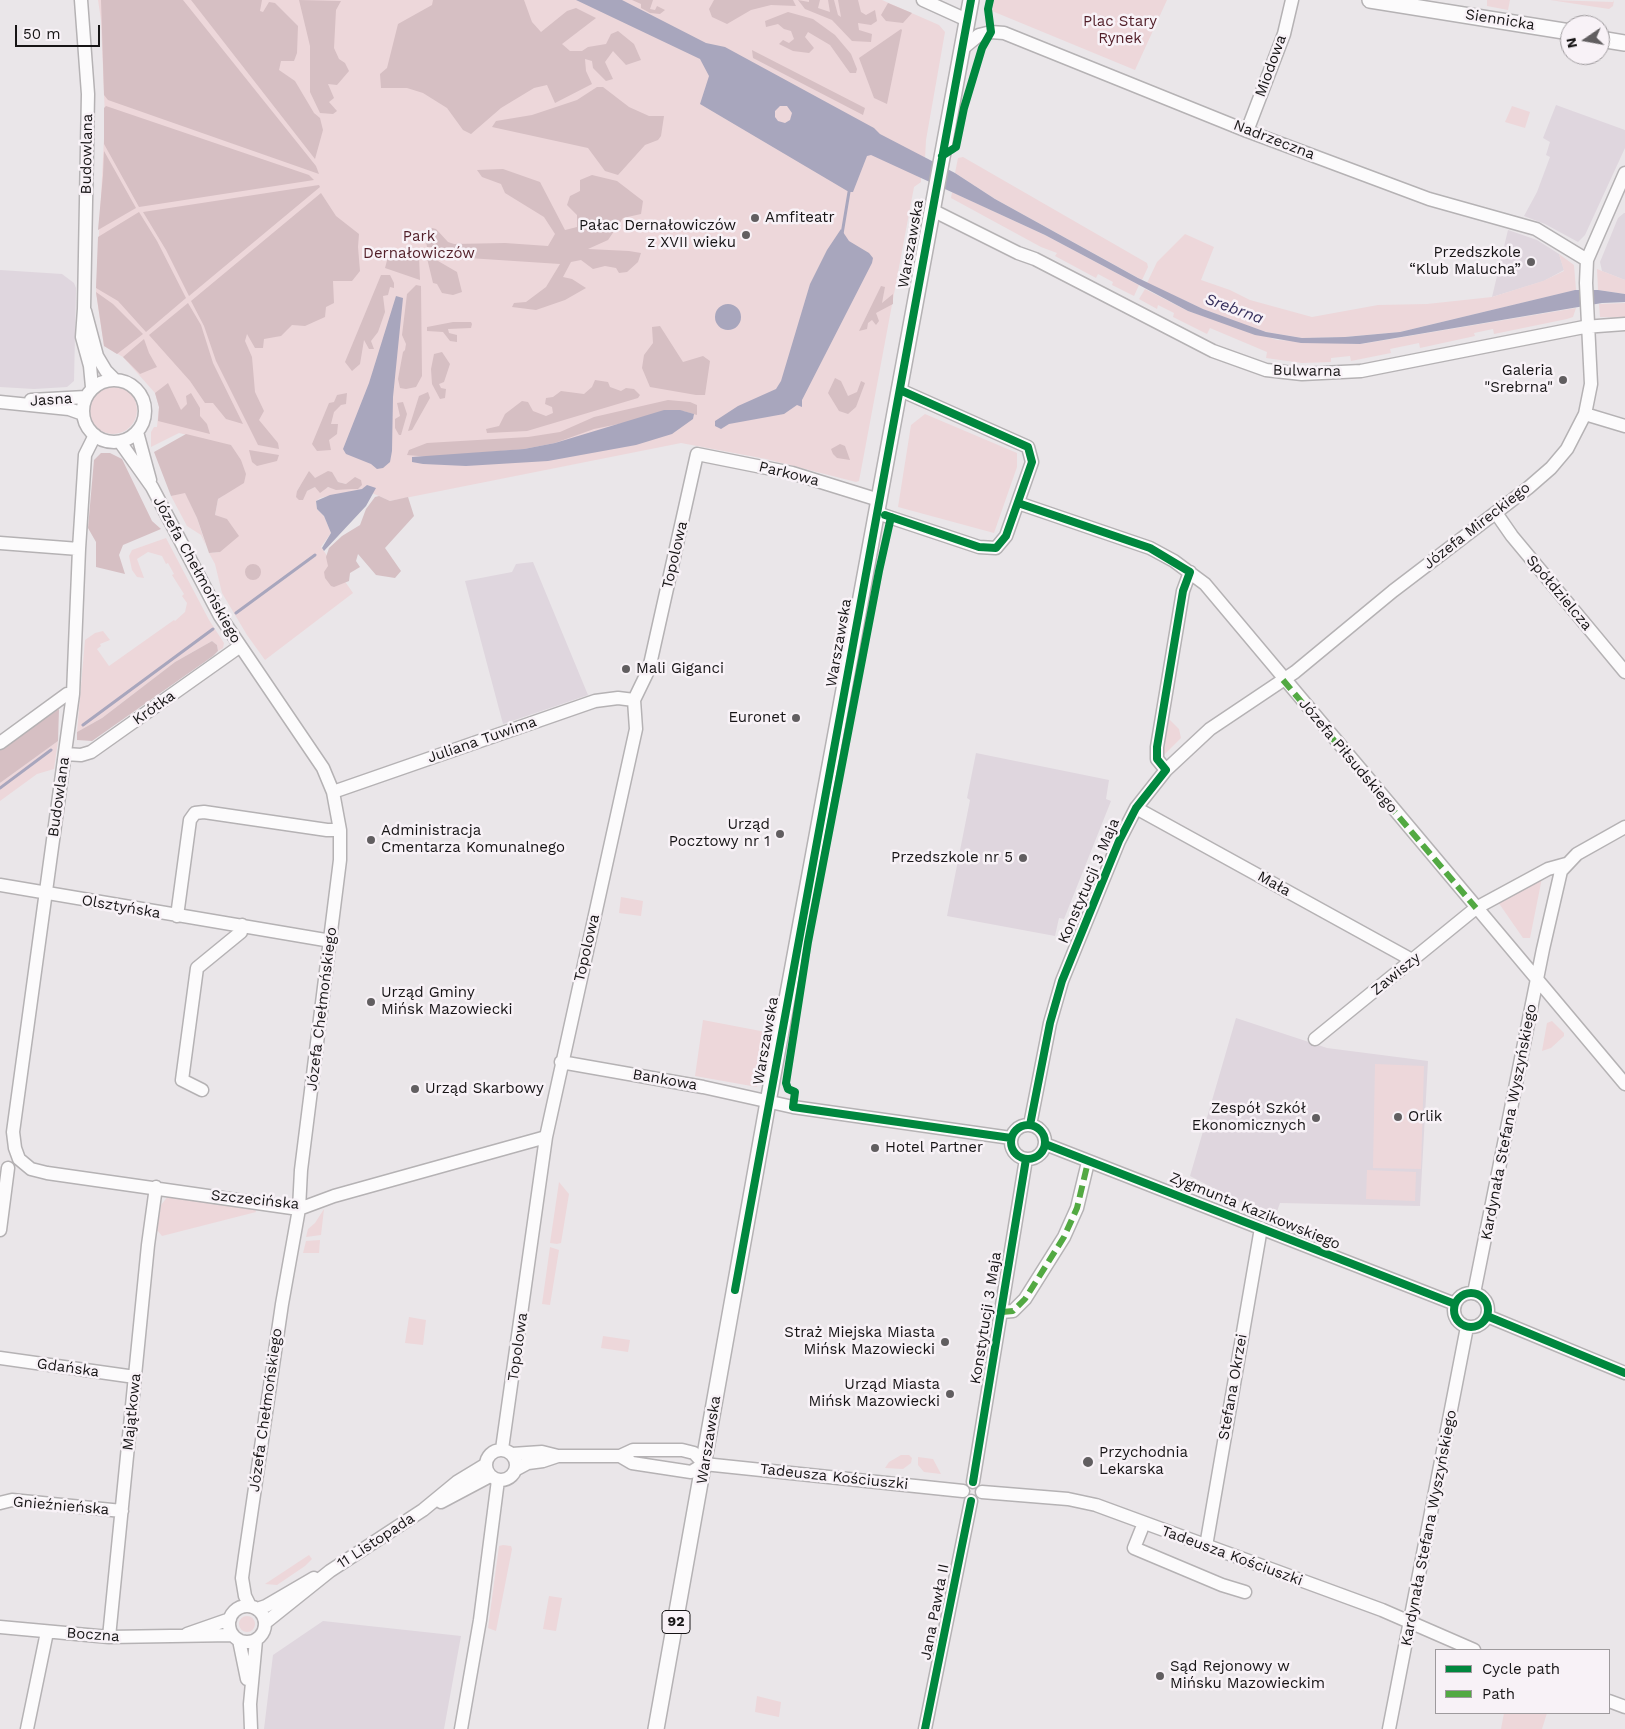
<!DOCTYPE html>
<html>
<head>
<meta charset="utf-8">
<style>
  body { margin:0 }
  #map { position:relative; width:1625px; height:1729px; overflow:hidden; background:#eae6e9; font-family:"Work Sans",sans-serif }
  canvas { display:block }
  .legend { position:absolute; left:1435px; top:1649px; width:175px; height:65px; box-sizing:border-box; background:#f8f2f7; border:1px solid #9e9a9d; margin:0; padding:6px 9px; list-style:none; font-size:15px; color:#171516 }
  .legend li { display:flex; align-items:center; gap:10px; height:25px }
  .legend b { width:25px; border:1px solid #9e9a9d }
  .north { position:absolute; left:1560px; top:15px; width:50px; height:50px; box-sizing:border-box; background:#f8f2f7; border:1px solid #9e9a9d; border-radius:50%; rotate:258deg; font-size:14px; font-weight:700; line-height:20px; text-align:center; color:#171516 }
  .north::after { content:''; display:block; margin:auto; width:18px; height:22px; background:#615e60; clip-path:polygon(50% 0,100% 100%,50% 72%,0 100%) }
  .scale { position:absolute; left:15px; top:25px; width:85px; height:22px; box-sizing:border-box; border:2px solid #171516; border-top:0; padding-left:6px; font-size:15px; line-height:18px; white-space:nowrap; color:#171516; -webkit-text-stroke:4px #f8f2f7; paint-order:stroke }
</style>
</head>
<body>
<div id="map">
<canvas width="1625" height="1729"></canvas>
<ul class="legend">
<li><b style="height:6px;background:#00873e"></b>Cycle path</li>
<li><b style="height:6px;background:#52a942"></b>Path</li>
</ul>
<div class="north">N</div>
<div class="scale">50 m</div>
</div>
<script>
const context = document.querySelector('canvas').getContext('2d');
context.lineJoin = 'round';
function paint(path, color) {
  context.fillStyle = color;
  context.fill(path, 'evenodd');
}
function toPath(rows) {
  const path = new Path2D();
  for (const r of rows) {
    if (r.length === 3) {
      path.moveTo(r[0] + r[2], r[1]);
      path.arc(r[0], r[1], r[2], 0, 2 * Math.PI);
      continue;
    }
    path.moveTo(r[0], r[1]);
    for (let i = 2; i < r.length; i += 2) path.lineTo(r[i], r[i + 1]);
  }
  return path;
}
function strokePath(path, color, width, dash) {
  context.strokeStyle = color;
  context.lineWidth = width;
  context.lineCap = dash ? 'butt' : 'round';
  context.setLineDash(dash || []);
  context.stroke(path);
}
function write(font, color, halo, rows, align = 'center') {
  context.font = font + ' "Work Sans",sans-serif';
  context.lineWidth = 5;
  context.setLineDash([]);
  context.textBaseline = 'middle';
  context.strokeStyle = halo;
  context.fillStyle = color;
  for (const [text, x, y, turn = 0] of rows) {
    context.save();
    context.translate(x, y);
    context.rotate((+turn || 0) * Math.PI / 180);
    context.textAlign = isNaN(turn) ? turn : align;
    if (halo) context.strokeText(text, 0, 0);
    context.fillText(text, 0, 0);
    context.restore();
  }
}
const built = toPath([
  [1556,105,1625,130,1625,148,1585,235,1578,242,1545,224,1524,216,1537,192,1550,157,1546,155,1550,142,1543,138],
  [1624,213,1625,213,1625,280,1602,271,1600,262,1618,218],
  [1508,230,1537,240,1559,254,1564,270,1544,281,1492,297],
  [0,270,62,274,74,283,76,288,74,381,67,387,34,389,0,387],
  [533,562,588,695,503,724,465,581,512,572,516,564],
  [976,753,1109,780,1106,799,1111,801,1064,919,1059,918,1055,936,947,916,970,800,967,798],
  [1236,1018,1327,1048,1428,1061,1420,1206,1280,1203,1275,1217,1248,1206,1190,1176],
  [323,1621,461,1636,444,1729,264,1729,273,1655]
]);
const green = toPath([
  [98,0,882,0,939,25,945,32,926,140,925,159,922,157,917,176,921,178,921,182,914,187,859,481,856,482,766,459,681,443,390,501,363,489,320,498,316,501,317,509,324,516,331,533,321,547,353,593,265,660,247,635,222,593,215,564,209,553,220,552,215,515,218,499,224,495,232,446,179,433,151,447,151,432,154,427,157,427,159,407,155,393,123,357,104,346,96,293,105,119,101,20],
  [324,474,334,476,338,482,346,484,351,488,315,487,307,491,297,491,300,486],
  [994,0,1167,0,1135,70,992,11],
  [1487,0,1510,0,1508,10,1487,6],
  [1550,0,1613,2,1614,0,1613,6,1609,9],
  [1512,106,1530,112,1525,128,1505,122],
  [963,157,1147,263,1148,267,1142,280,995,199,955,173,958,158],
  [952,192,1045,235,1139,285,1134,296,1112,285,1113,282,1098,274,1096,278,1055,256,1057,253,1041,247,951,198],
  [1185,234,1214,247,1201,280,1230,290,1250,300,1312,317,1378,305,1427,304,1492,297,1543,281,1564,271,1559,254,1574,265,1576,290,1400,332,1345,337,1302,338,1266,332,1242,324,1203,309,1147,283,1157,262],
  [1597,269,1625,280,1625,294,1598,290],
  [1145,289,1188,311,1277,340,1361,344,1576,308,1573,317,1567,319,1494,334,1493,329,1474,333,1475,336,1420,348,1419,343,1390,349,1391,353,1351,361,1350,356,1331,358,1331,362,1302,363,1266,358,1267,352,1210,328,1207,334,1173,317,1174,313,1158,305,1157,309,1139,299],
  [1625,303,1625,318,1600,317,1599,304],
  [113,410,24],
  [925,414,1017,453,1017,467,994,533,898,507,911,425],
  [185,492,197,518,206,546,201,535,187,526,171,496],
  [166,538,209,620,224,643,223,648,218,651,217,645,212,641,205,645,175,662,102,718,77,732,85,640,95,633,103,631,110,640,100,644,101,646,97,649,109,666,174,620,175,621,185,612,187,603,182,596,184,594,172,575,174,574,168,563,166,564,162,556,148,552,137,559,144,578,137,577,132,570,129,556,132,550],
  [1169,719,1179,729,1181,738,1164,755,1162,754],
  [58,741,54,769,37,774,0,801,0,783],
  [1542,878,1530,938,1523,938,1498,902],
  [621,897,643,901,641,916,619,913],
  [703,1020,766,1032,757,1087,695,1076],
  [1552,1021,1564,1033,1564,1036,1551,1048,1542,1051,1547,1023],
  [1375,1064,1424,1066,1421,1169,1373,1168],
  [1367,1170,1416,1172,1415,1201,1366,1199],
  [559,1182,569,1194,561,1243,557,1244,550,1243],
  [168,1196,255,1209,256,1212,162,1236,157,1230,161,1205],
  [324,1209,321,1235,306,1237,308,1229,315,1223],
  [320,1240,319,1253,303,1253,306,1241],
  [550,1247,559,1250,550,1305,542,1304],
  [409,1317,426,1320,423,1345,405,1343],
  [603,1336,630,1340,628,1352,601,1348],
  [901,1455,909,1455,912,1458,911,1463,903,1469,885,1468,889,1462],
  [918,1457,933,1459,941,1474,924,1472,918,1465],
  [503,1545,511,1546,512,1549,496,1631,488,1628,499,1546],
  [309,1555,312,1559,305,1566,277,1585,265,1584],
  [549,1596,562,1598,556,1631,543,1629],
  [247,1624,8],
  [757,1696,781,1702,779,1717,755,1712],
  [1504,1713,1547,1713,1542,1729,1501,1729]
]);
const forest = toPath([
  [101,0,183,0,316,166,319,174,108,100,104,95],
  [191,0,262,0,260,11,263,12,269,2,275,3,298,26,297,53,294,61,281,61,279,70,295,81,314,113,320,118,323,130,315,159],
  [299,0,341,1,336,10,334,48,339,59,345,63,349,71,337,85,328,84,334,98,329,102,337,111,333,114,320,113,310,92,310,46],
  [433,0,524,0,532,22,541,32,567,11,576,8,596,18,562,44,570,51,582,51,588,47,606,44,611,34,618,31,634,44,641,60,626,65,613,51,605,62,613,79,606,81,593,68,592,61,585,59,586,71,592,84,555,103,547,85,534,88,501,108,471,134,463,130,447,108,423,93,407,88,381,88,380,74,387,68,398,24,432,5],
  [632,0,653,0,650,9,655,10,657,6,665,10,660,14,650,13,641,8,641,4],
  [714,0,793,0,796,6,771,5,751,10,727,24,712,17,709,9],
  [798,0,809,2,809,0,820,0,818,8,830,12,828,0,834,0,838,15,841,17,838,0,858,0,861,12,866,15,875,10,877,21,871,25,858,23,859,30,872,34,871,42,852,41,832,20,805,9],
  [888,3,912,13,903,23,886,21,881,15],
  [788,12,813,19,835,35,851,54,857,69,856,73,850,73,830,45,808,32,805,37,814,48,809,53,793,51,779,44,783,40,789,43,794,39,791,31,784,29,778,24,766,27,765,21],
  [901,29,902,30,887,104,874,98,859,58],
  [752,50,865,108,863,115,753,58],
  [597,87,603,87,629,107,649,116,664,116,661,136,658,140,645,145,618,175,605,171,588,148,492,127,496,121,532,115,577,100],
  [106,106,309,175,314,180,139,207,104,144,104,108],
  [104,151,136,208,98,230,103,175],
  [503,169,540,182,565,230,577,227,577,215,567,205,570,196,580,191,580,180,592,175,617,181,643,201,641,214,623,218,608,240,588,249,629,251,641,253,638,262,627,272,619,273,616,268,605,266,593,269,581,260,571,262,563,277,572,279,586,288,565,300,536,310,512,307,514,303,526,302,546,287,560,264,453,257,436,247,427,247,425,236,428,230,432,228,436,229,448,242,454,244,505,243,548,246,555,234,544,217,505,193,501,184,482,177,477,170],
  [319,185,320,187,189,296,166,250,143,212],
  [321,193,336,216,359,234,358,247,360,271,352,281,333,281,334,303,326,307,325,317,305,326,292,325,281,336,264,339,263,348,255,348,247,334,245,341,252,357,255,392,264,411,259,420,278,443,279,449,258,445,216,361,204,326,191,301],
  [139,212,157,241,186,298,146,332,118,301,96,288,98,237],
  [395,252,400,258,409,252,419,256,420,280,385,268,389,253],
  [426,254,457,272,462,292,453,295,442,293,437,284,433,283],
  [381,275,390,275,394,283,394,288,390,287,388,295,383,296,385,312,378,332,371,341,374,349,369,349,364,340,360,364,352,371,345,362],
  [416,285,421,286,422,376,416,387,406,389,400,388,398,379,403,352,405,350,406,344,402,335,407,294],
  [881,286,885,287,882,303,893,294,893,304,876,313,879,321,876,325,872,320,868,323,867,329,859,331],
  [96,292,113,304,143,334,117,354,104,346],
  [188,303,201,325,213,363,243,424,226,419,213,403,205,403,190,381,149,335],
  [453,322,471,322,472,324,471,328,448,329,449,333,457,335,457,342,450,341,443,332,427,331,427,327],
  [660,326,683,362,703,356,710,361,705,395,696,395,650,387,642,368,644,355,653,343,652,327],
  [144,339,149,353,157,367,140,374,123,357],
  [442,352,450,364,444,382,439,384,441,388,446,389,445,398,440,399,432,384,431,369,434,354],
  [835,378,841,381,848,396,857,392,861,381,865,383,856,407,848,414,839,411,828,393],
  [595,380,608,382,610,387,621,391,626,388,634,389,640,395,638,398,527,431,487,433,486,429,499,426,505,414,522,401,528,402,533,411,546,416,553,413,552,407,545,404,546,398,553,397,561,391,584,394,592,387],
  [168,383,181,410,187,404,186,396,191,393,200,408,200,416,207,424,210,434,158,421,159,407,155,393],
  [428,392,430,398,412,430,408,431,419,396],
  [347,393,346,404,341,405,334,412,331,424,338,424,337,434,329,440,331,450,317,451,312,444,329,403,334,402,337,395],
  [668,400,690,402,697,405,697,415,683,411,594,429,555,443,524,449,430,457,407,455,409,450,427,443,528,437,560,432,594,417],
  [403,402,407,414,401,435,399,435,395,428,395,419,400,416,397,403],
  [186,434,231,445,241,460,246,474,244,483,218,499,215,515,227,519,239,536,220,552,209,553,197,518,185,493,171,496,154,452],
  [840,444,845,446,850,460,837,458,833,454,831,449],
  [249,450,279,455,277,461,257,466,252,462],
  [101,453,110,453,122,459,152,521,161,529,123,545,119,555,125,574,96,567,96,542,88,528,94,460],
  [309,471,315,478,328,471,332,472,338,482,346,484,355,477,361,480,362,485,358,489,352,489,336,490,328,487,320,493,315,487,307,491,303,500,299,500,296,497,297,491],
  [379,496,390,501,408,497,414,516,385,548,401,571,395,578,376,575,358,554,356,561,360,567,350,573,349,581,334,587,331,586,325,578,324,572,328,566,326,557,329,548,342,536,360,525,366,509,375,497],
  [253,572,8],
  [212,641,217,645,218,651,213,656,92,741,77,740,77,732,102,718,175,662],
  [59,709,58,741,0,783,0,749]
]);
const water = toPath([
  [576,0,622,0,706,43,725,47,874,128,880,134,955,173,995,199,1138,278,1203,309,1266,332,1302,338,1345,337,1400,332,1575,290,1598,290,1625,294,1625,302,1602,303,1360,344,1301,343,1255,335,1188,311,1045,235,871,155,867,156,853,192,849,192,700,104,709,76,700,59],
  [780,106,787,106,792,113,790,120,785,123,778,121,775,117,775,111],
  [841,229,849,241,869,253,873,258,872,263,802,400,802,407,797,405,784,414,729,424,721,429,715,426,715,421,738,406,776,389,781,381,810,284,827,250],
  [396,296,403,298,393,397,392,451,390,462,383,468,377,469,371,464,346,454,343,449,369,383],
  [728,317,13],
  [664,410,680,410,694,414,693,419,672,434,636,445,548,461,466,466,423,464,412,462,412,457,524,449,555,443],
  [367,485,376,488,366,506,324,551,322,548,331,533,324,516,317,509,316,501,330,495,362,489]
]);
const stream = toPath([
  [842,234,849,192],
  [236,613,315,555],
  [83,725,213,629],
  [0,788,51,750]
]);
const minor = toPath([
  [81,0,88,94,84,309,82,337,90,366,92,387],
  [923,0,967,20],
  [962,49,979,35,991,32,1004,33,1247,131,1429,199,1536,229,1587,260],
  [1247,131,1284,34,1292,0],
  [932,210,1018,253,1035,259,1213,351,1266,370,1302,374,1361,371,1584,327,1625,324],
  [85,311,97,356,106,371,115,380],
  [114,411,31],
  [31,400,86,397],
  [0,402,69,409,83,414],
  [1585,414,1625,426],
  [137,432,150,480],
  [95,435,85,455,79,549,73,694,13,1132,15,1148,19,1159,31,1169,47,1173,299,1209,334,1196,546,1137],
  [120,442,152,487,220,616,323,768,333,792,340,830,340,860,301,1170,299,1209,282,1304,245,1556,242,1578,245,1596,250,1606],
  [1018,503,1150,548,1174,561,1205,584,1625,1084],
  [877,513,979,547,996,548,1006,536,1032,462,1028,447,900,390],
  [1496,513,1512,536,1625,672],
  [0,543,79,549],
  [0,743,67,694,73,694],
  [65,754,81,755,91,752,239,647],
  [1166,770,1157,759,1157,747,1183,591,1190,572],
  [333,792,595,701,618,698,634,700],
  [1136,808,1412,960],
  [0,885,331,941],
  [177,916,190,820,195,813,204,812,327,830,340,830],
  [1315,1039,1476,908,1548,869,1566,864],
  [561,1062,703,1087,793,1107,1011,1138],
  [202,1090,182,1080,197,968,241,932,242,925],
  [1030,1125,1050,1023,1062,981,1119,841,1136,808,1166,770,1210,729,1295,672,1393,591,1528,488,1551,468,1567,449,1585,414,1591,384,1586,283,1587,260,1625,173],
  [1028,1142,17],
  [1045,1144,1455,1304],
  [0,1230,8,1168],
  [1471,1310,17],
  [1474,1293,1543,949,1561,871,1577,854,1625,827],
  [1002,1312,1013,1311,1025,1299,1064,1237,1077,1208,1088,1162],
  [1487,1316,1625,1373],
  [0,1358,135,1377],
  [502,1449,546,1137,636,729,634,700,649,669,697,454,792,473,879,500],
  [501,1465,15],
  [512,1454,542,1452,558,1456,620,1456,633,1450,682,1450,694,1453,704,1464],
  [620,1456,632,1463,691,1472,704,1464],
  [704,1464,963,1491],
  [515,1470,528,1463,543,1461,558,1456],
  [973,1482,1026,1159],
  [982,1492,1068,1499,1096,1505,1382,1610,1474,1650],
  [441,1502,490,1476],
  [0,1503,12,1500,122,1511],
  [1144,1523,1134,1548,1222,1585,1245,1592],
  [1206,1546,1261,1228],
  [247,1624,18],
  [257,1609,266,1606,314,1578],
  [265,1623,330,1571,423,1510,457,1482,485,1465],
  [0,1627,109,1637,233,1635],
  [187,1634,230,1619],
  [109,1637,148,1245,156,1187],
  [239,1640,247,1679],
  [1609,1701,1625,1707],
  [27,1729,47,1632],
  [251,1729,250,1704,256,1640],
  [461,1729,480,1620,498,1480],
  [925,1729,971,1501],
  [1389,1729,1467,1327]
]);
const major = toPath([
  [1370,0,1570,32],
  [1600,39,1625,43],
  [656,1729,768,1102,971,0]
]);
const quiet = toPath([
  [1283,680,1476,908],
  [1002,1312,1013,1311,1025,1299,1064,1237,1077,1208,1088,1162]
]);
const cycleway = toPath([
  [942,156,956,147,964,108,982,48,991,32,988,9,990,0],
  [1018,503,1150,548,1190,572,1183,591,1157,747,1157,759,1166,770,1136,808,1119,841,1062,981,1050,1023,1030,1125],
  [885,515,979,547,996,548,1006,536,1032,462,1028,447,900,390],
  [891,517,879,571,808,942,786,1083,788,1089,795,1092,793,1107,1011,1138],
  [1028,1142,17],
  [1045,1144,1455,1304],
  [735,1290,971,0],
  [1471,1310,17],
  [1487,1316,1625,1373],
  [973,1482,1026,1159],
  [925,1729,971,1501]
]);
const markers = [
  [755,218,5,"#615e60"],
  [746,235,5,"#615e60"],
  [1531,262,5,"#615e60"],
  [1563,380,5,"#615e60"],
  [626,669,5,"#615e60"],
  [796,718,5,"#615e60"],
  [780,834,5,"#615e60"],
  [371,840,5,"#615e60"],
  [1023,858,5,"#615e60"],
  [371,1002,5,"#615e60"],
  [415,1089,5,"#615e60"],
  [1398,1117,5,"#615e60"],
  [1316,1118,5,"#615e60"],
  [875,1148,5,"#615e60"],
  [945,1342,5,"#615e60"],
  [950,1394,5,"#615e60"],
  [1088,1462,6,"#615e60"],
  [1160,1676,5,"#615e60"]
];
const shields = [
  [676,1622,28]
];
const shieldNames = [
  ["92",676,1622]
];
const streetNames = [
  ["Siennicka",1500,20,9],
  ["Miodowa",1271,66,-70],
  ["Nadrzeczna",1274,140,21],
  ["Budowlana",87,154,-89],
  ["Warszawska",911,244,-80],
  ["Bulwarna",1307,371,1],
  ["Jasna",51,400,-4],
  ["Parkowa",789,474,14],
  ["Józefa Mireckiego",1477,526,-38],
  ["Topolowa",675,555,-77],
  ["Józefa Chełmońskiego",197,570,61],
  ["Spółdzielcza",1559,593,50],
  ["Warszawska",839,643,-80],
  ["Krótka",154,708,-35],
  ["Juliana Tuwima",482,740,-19],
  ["Józefa Piłsudskiego",1348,756,50],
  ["Budowlana",59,797,-82],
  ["Konstytucji 3 Maja",1089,881,-67],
  ["Mała",1274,884,29],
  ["Olsztyńska",121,907,10],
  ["Topolowa",587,948,-77],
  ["Zawiszy",1396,974,-39],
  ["Józefa Chełmońskiego",322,1009,-83],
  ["Warszawska",766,1041,-80],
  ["Bankowa",665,1080,10],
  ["Kardynała Stefana Wyszyńskiego",1509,1122,-79],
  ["Szczecińska",255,1200,6],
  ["Zygmunta Kazikowskiego",1255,1211,22],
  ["Konstytucji 3 Maja",986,1318,-81],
  ["Topolowa",518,1347,-82],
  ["Gdańska",68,1368,8],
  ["Stefana Okrzei",1233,1387,-80],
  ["Józefa Chełmońskiego",266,1410,-82],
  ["Majątkowa",132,1412,-84],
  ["Warszawska",709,1440,-81],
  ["Tadeusza Kościuszki",834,1477,6],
  ["Gnieźnieńska",61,1506,5],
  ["Kardynała Stefana Wyszyńskiego",1429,1528,-79],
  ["11 Listopada",376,1541,-33],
  ["Tadeusza Kościuszki",1232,1556,20],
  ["Jana Pawła II",935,1612,-79],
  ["Boczna",93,1635,4]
];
const parkNames = [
  ["Plac Stary",1120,22],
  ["Rynek",1120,39],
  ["Park",419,237],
  ["Dernałowiczów",419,254]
];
const poiNames = [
  ["Amfiteatr",765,218],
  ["Pałac Dernałowiczów",736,226,"right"],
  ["z XVII wieku",736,243,"right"],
  ["Przedszkole",1521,253,"right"],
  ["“Klub Malucha”",1521,270,"right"],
  ["Galeria",1553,371,"right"],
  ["\"Srebrna\"",1553,388,"right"],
  ["Mali Giganci",636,669],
  ["Euronet",786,718,"right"],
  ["Urząd",770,825,"right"],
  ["Pocztowy nr 1",770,842,"right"],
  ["Administracja",381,831],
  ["Cmentarza Komunalnego",381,848],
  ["Przedszkole nr 5",1013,858,"right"],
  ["Urząd Gminy",381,993],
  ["Mińsk Mazowiecki",381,1010],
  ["Urząd Skarbowy",425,1089],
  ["Zespół Szkół",1306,1109,"right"],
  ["Ekonomicznych",1306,1126,"right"],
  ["Orlik",1408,1117],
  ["Hotel Partner",885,1148],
  ["Straż Miejska Miasta",935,1333,"right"],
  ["Mińsk Mazowiecki",935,1350,"right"],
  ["Urząd Miasta",940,1385,"right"],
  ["Mińsk Mazowiecki",940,1402,"right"],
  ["Przychodnia",1099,1453],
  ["Lekarska",1099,1470],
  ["Sąd Rejonowy w",1170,1667],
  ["Mińsku Mazowieckim",1170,1684]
];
const waterNames = [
  ["Srebrna",1234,309,20]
];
paint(built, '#dfd6de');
paint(green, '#edd7da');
paint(forest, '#d6bfc3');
paint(water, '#a8a6bd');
strokePath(stream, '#a8a6bd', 3);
strokePath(minor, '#b5b2b4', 15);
strokePath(major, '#b5b2b4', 18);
strokePath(minor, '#fcfbfc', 12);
strokePath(major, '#fcfbfc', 15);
strokePath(quiet, '#52a942', 6, [12, 6]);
strokePath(cycleway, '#00873e', 8);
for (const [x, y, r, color] of markers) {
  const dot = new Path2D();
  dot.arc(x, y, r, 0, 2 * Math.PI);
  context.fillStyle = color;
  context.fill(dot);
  strokePath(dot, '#f8f2f7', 2);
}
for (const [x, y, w] of shields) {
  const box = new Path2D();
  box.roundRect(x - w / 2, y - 11.5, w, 23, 4);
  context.fillStyle = '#f8f2f7';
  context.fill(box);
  strokePath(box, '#171516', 1);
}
write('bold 14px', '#171516', null, shieldNames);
write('15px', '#171516', '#f8f2f7', streetNames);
write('15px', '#511e28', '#f8f2f7', parkNames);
write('15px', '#171516', '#f8f2f7', poiNames, 'left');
write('italic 16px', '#352f5c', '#f8f2f7', waterNames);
</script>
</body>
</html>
